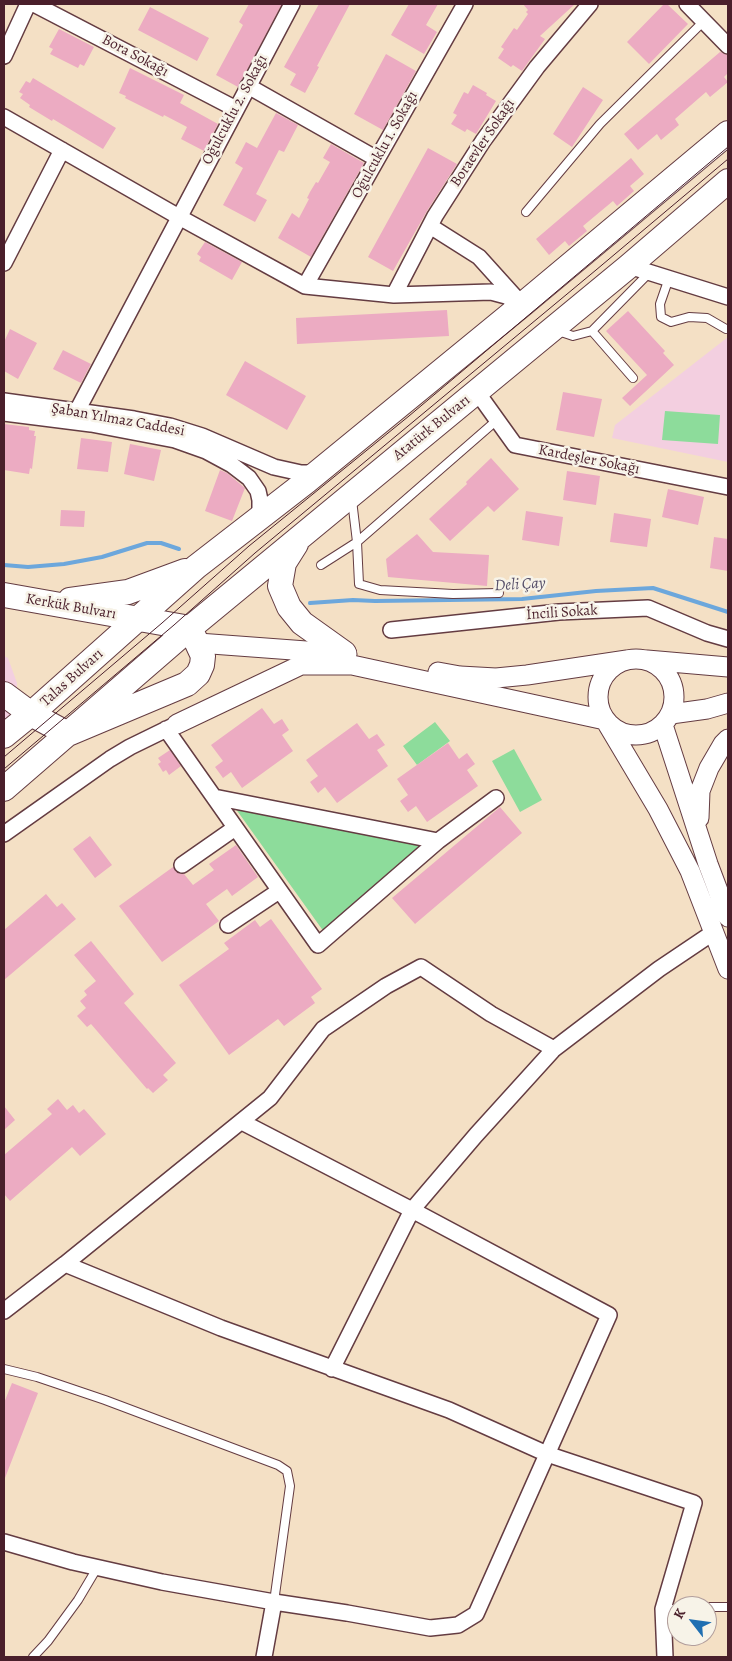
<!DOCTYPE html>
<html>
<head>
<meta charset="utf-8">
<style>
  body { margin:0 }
  #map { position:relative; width:732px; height:1661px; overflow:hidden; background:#f4e0c5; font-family:Alegreya,serif }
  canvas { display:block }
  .frame { position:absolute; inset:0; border:5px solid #4a1f2b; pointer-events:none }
  .north { position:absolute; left:667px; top:1596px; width:50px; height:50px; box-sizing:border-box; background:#f7f3e8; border:1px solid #b29e9c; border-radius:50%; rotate:300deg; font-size:14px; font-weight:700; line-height:20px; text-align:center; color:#4a1f2b }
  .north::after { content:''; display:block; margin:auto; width:18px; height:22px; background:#1f6fb2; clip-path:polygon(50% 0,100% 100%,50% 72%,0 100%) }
</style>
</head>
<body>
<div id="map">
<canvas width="732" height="1661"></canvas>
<div class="frame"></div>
<div class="north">K</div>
</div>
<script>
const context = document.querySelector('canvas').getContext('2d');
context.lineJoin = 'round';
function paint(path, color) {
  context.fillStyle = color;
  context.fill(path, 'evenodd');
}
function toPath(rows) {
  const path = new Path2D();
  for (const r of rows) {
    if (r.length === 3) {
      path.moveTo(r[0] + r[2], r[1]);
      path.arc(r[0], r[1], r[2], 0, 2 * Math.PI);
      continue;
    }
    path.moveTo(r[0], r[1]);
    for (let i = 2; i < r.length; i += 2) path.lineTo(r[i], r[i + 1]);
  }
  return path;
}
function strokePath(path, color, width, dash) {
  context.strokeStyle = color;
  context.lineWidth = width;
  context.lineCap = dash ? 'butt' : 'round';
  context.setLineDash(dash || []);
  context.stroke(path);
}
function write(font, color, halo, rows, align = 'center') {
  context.font = font + ' Alegreya,serif';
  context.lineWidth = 5;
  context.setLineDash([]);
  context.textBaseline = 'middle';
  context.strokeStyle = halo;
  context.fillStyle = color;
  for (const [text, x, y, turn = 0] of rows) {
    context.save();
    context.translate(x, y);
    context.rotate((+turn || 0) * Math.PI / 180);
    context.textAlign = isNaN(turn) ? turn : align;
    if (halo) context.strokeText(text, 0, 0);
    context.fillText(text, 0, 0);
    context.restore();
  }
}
const built = toPath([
  [728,337,728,462,612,438,615,425],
  [4,656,8,658,17,683,16,713,4,723]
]);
const green = toPath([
  [665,411,720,415,718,444,662,440],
  [435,722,450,741,417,765,403,746],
  [514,749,542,800,520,812,492,761],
  [233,805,432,842,324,932]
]);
const stream = toPath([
  [4,565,28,567,64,564,102,557,147,543,161,543,179,549],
  [310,603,353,600,375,601,522,599,596,591,653,588,728,612]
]);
const building = toPath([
  [249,4,282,4,238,87,216,75,243,25,239,22],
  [319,4,350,4,317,66,319,67,305,93,290,85,296,74,284,67],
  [409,4,438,4,426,25,437,32,424,54,391,35],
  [523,4,575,4,540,36,545,39,522,71,513,65,511,67,498,58,504,49,501,47,514,28,517,30,528,14,526,12,528,10],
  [664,4,667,4,688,24,649,64,627,42],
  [150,7,209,38,197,61,138,30],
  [59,29,94,47,84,66,80,64,78,68,50,54,53,49,49,47],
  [720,52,728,55,728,73,724,77,728,82,710,97,706,92,675,119,679,125,661,140,657,134,638,150,624,134],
  [386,54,416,71,383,130,354,114],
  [130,68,184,95,180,103,218,124,204,151,181,139,187,127,164,115,163,117,125,98,126,96,119,93],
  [33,78,116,128,103,149,53,119,52,121,29,107,30,105,20,98,23,94,19,92,26,81,30,83],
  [473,85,487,93,486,95,496,101,476,134,467,129,465,132,451,124,457,115,453,113,464,92,468,94],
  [583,87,603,100,572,147,553,134],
  [276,113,298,125,284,152,279,150,256,194,267,200,255,222,223,205,243,168,235,163,246,142,257,148],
  [331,144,364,163,311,257,278,238,292,213,299,218,309,199,307,198,310,192,316,182,318,183,330,162,323,158],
  [428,148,457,164,427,211,393,271,368,257],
  [631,158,644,174,630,186,634,191,617,206,613,201,583,226,587,231,569,246,565,241,549,255,536,239],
  [205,242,242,262,232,280,199,261,201,257,197,254],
  [447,310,449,336,297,344,296,318],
  [628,311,665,351,663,353,674,365,630,406,622,398,647,375,606,331],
  [10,329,37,343,18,379,4,371,4,342],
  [63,350,91,364,81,383,53,369],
  [245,361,306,396,287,430,226,395],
  [563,392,602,399,594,437,556,430],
  [4,424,29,427,29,430,35,431,34,436,36,436,32,469,30,468,29,474,4,470],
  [81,438,112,442,108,472,77,469],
  [130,444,161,450,154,481,124,474],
  [491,458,519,489,494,512,488,506,450,541,429,519,467,484,466,482],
  [220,470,227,473,245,488,232,521,205,511],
  [567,471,600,476,596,505,563,500],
  [668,489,704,497,698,525,662,517],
  [61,510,85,511,84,527,60,526],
  [526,511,563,517,559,546,522,540],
  [614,513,651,519,647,547,610,542],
  [417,534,433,552,489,555,487,586,388,577,386,559],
  [714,537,728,539,728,571,710,568],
  [262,708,274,724,282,719,289,730,282,735,293,751,242,788,231,772,223,778,215,767,223,761,211,745],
  [357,723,369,739,377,734,385,745,377,750,388,766,337,803,325,787,318,793,310,782,318,776,306,760],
  [448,743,459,759,467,753,475,764,467,770,478,786,427,822,416,806,408,812,400,801,408,795,397,779],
  [170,750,181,766,169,775,166,770,163,772,158,764,161,762,158,758],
  [500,807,522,833,415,924,392,898],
  [90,836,112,865,95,878,73,849],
  [236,845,258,877,232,896,227,889,206,904,219,921,162,962,119,906,173,867,178,873,184,874,193,885,214,870,209,864],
  [46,894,57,907,62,903,76,919,4,980,4,930],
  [271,919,322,989,311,997,315,1003,284,1026,278,1019,229,1055,179,985,229,949,224,943,255,920,260,927],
  [91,941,134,994,124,1003,176,1063,163,1075,168,1080,153,1093,148,1088,147,1089,91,1024,87,1027,77,1016,86,1008,80,1001,87,995,84,991,96,981,74,955],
  [58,1099,67,1110,73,1105,79,1113,84,1109,106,1134,80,1156,72,1147,10,1201,4,1194,4,1155,52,1114,47,1109],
  [4,1106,15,1120,4,1130],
  [12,1383,38,1393,5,1478,4,1403]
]);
const service = toPath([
  [526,212,600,124,704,21],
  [669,278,660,304,661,317,671,322,689,317,707,318,726,329],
  [558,331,573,336,592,331,650,272],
  [592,331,633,378],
  [352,500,357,542,359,584,380,590,453,594,499,593],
  [321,565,357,542,497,420],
  [4,1369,37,1377,105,1400,278,1465,287,1471,290,1486,274,1602],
  [707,1607,728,1607],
  [663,1609,677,1609],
  [33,1657,48,1641,78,1600,97,1568]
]);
const minor = toPath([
  [34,4,236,109],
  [687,4,728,46],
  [4,56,28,4],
  [248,86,377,159],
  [4,117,179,217,305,286,394,295,491,292,506,296,522,305],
  [430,226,479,257,516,298],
  [4,263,62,150],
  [629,266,728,297],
  [305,286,465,4],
  [394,295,435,216,483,141,537,67,590,4],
  [477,392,515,445,728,487],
  [4,401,134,419,170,426,202,436,274,467,301,473,316,473],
  [77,411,292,4],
  [4,413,91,424,175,440,206,451,232,465,249,478,258,491,260,500,260,518],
  [391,630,559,612,648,608,707,633,728,639],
  [166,729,318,945,438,841,496,798],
  [214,797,438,841],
  [4,834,110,759,130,747,175,725],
  [182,865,235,828],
  [228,925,279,891],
  [242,1122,412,1210,609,1315,476,1614,458,1625,430,1628,347,1613,274,1602],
  [65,1264,221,1328,449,1410,547,1454,694,1503,663,1609,665,1657],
  [4,1311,65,1264,270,1098,323,1029,386,986,421,967,491,1014,554,1049],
  [332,1369,412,1210,476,1135,554,1049,659,969,714,932],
  [4,1542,73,1562,162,1582,274,1602,264,1657]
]);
const tertiary = toPath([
  [198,643,347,654],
  [636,697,38],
  [647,660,728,667],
  [438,672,460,676,496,678,527,675,627,660],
  [671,714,707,709,728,703],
  [177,724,301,665,352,665,605,720,658,809,690,871,728,969],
  [663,725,708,864,728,917],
  [699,818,700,791,709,768,723,744,728,739]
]);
const primary = toPath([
  [296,544,284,563,280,586,289,607,302,623,344,653],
  [4,595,190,628,203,656,202,665,198,674,187,684,68,734,31,714,4,694],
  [70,600,128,592,185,571],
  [4,736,31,714,196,567,307,481,522,305,728,133],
  [4,789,190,628,629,266,728,181]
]);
const tram = toPath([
  [4,757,162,623,249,546,409,416,728,147],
  [4,769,174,625,255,553,596,270,728,159]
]);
const streetNames = [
  ["Bora Sokağı",135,56,28],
  ["Oğulcuklu 2. Sokağı",235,110,-62],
  ["Boraevler Sokağı",483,143,-56],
  ["Oğulcuklu 1. Sokağı",385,145,-61],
  ["Şaban Yılmaz Caddesi",118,420,10],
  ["Atatürk Bulvarı",432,428,-39],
  ["Kardeşler Sokağı",589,460,11],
  ["Kerkük Bulvarı",71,607,10],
  ["İncili Sokak",562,613,-4],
  ["Talas Bulvarı",72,678,-42]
];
const waterNames = [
  ["Deli Çay",520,585,-3]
];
paint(built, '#f3cfe0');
paint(green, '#8ddc9b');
strokePath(stream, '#6ca7dc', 4);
paint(building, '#ecabc2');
strokePath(service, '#643c42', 10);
strokePath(minor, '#643c42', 18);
strokePath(tertiary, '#643c42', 21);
strokePath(primary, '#643c42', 26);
strokePath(service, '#fff', 8);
strokePath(minor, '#fff', 15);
strokePath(tertiary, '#fff', 19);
strokePath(primary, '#fff', 24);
strokePath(tram, '#4a1f2b', 1);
write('15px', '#4a1f2b', '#f7f3e8', streetNames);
write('italic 16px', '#564f69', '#f7f3e8', waterNames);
</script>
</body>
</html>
